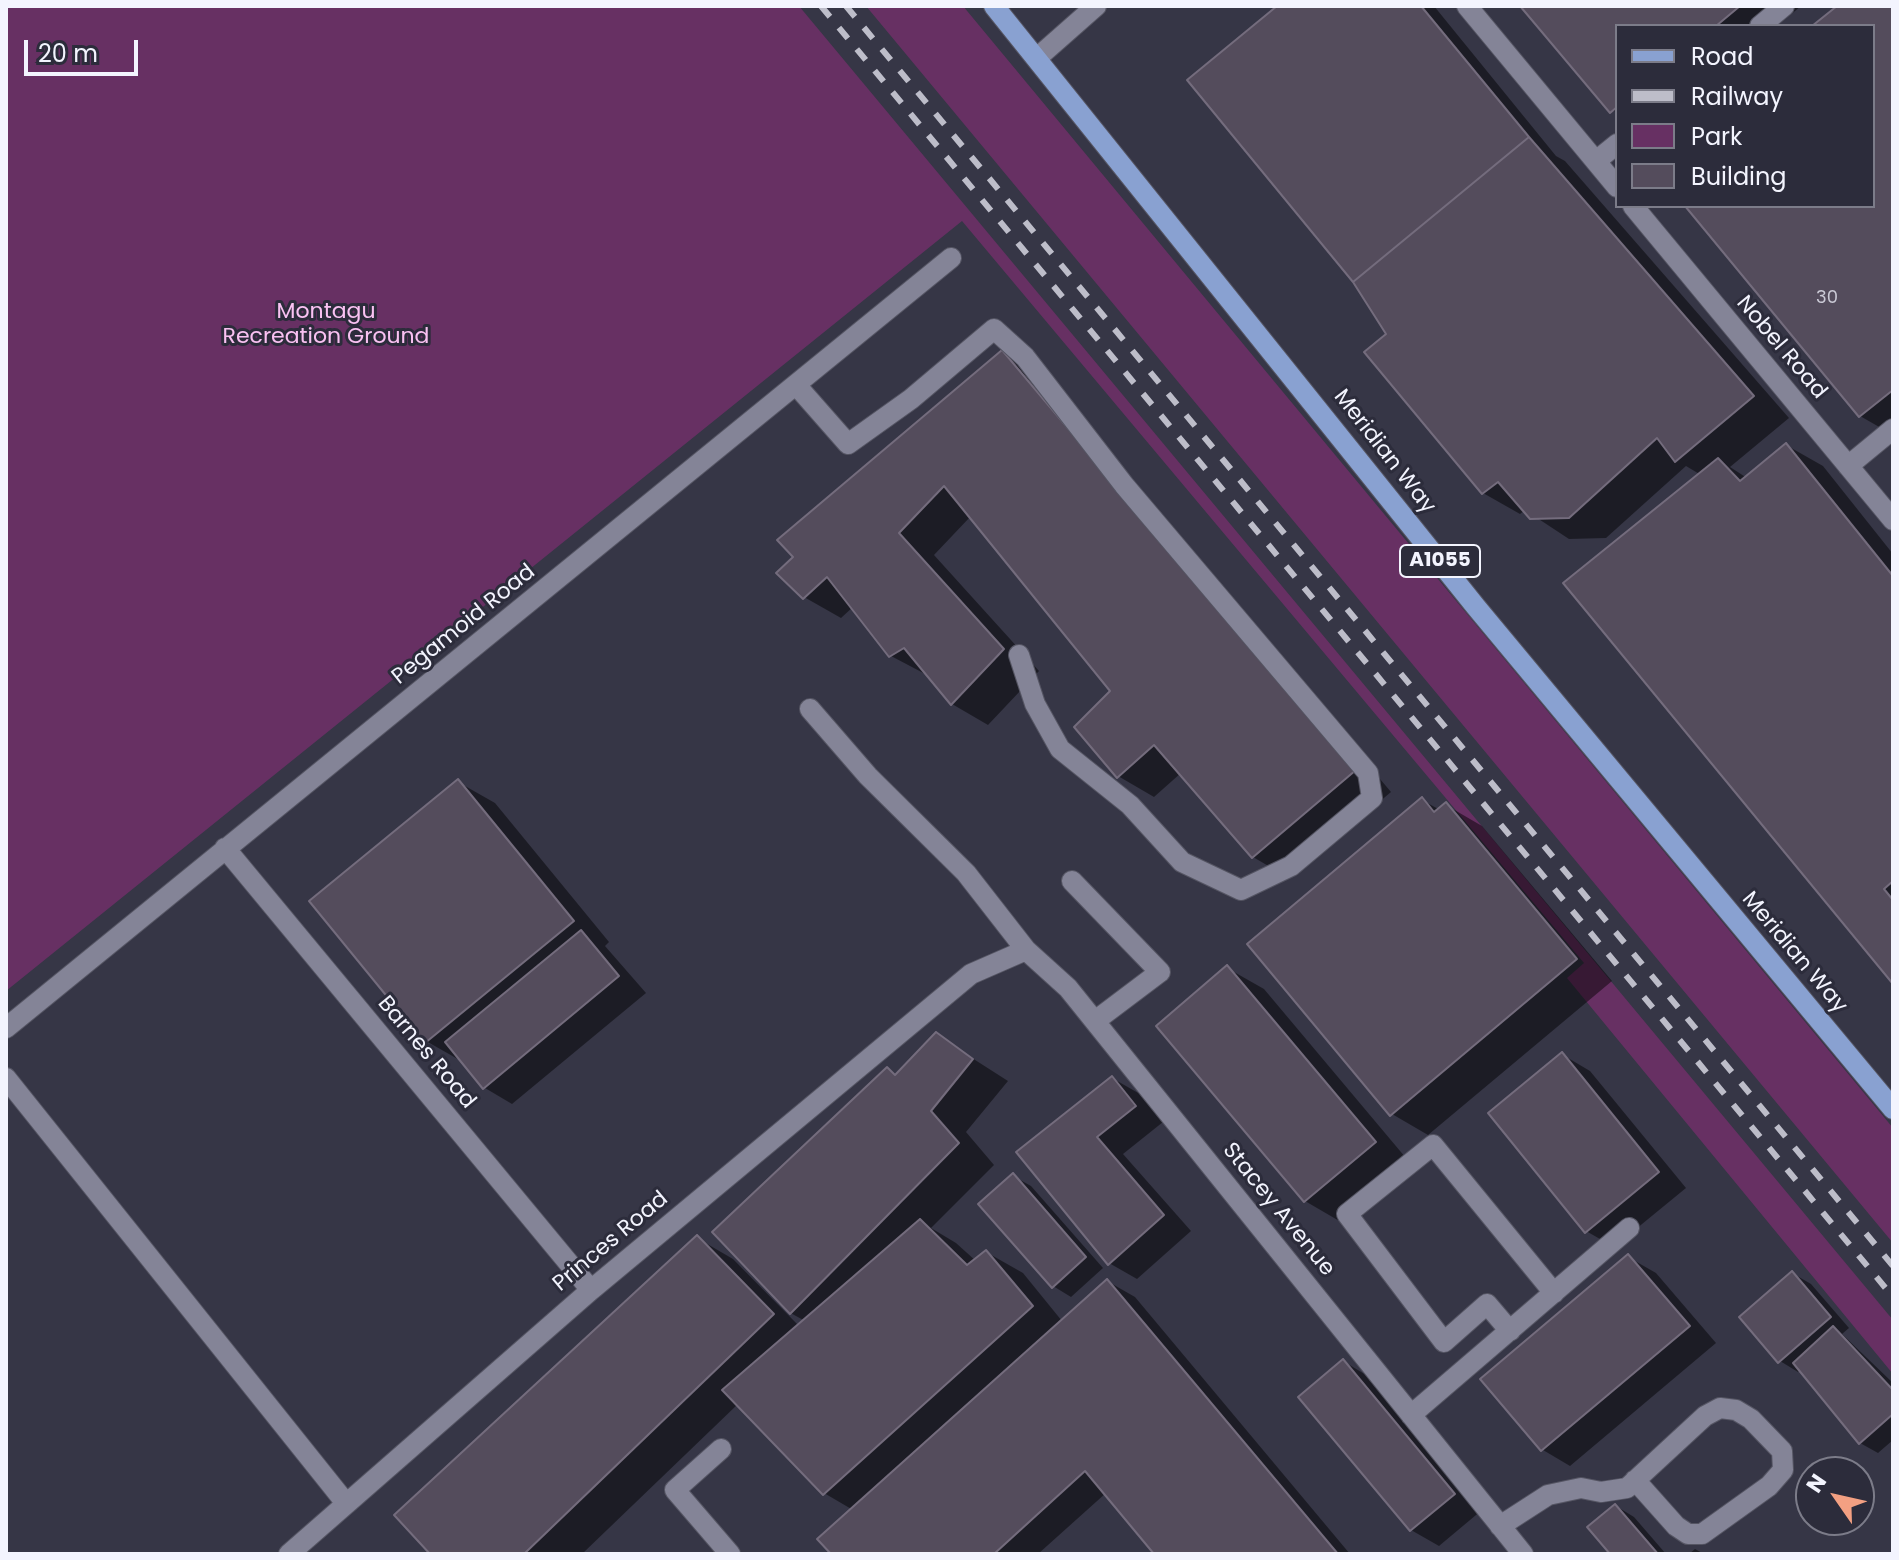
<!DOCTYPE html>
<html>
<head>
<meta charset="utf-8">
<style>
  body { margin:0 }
  #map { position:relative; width:1899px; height:1560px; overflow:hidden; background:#363646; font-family:Poppins,sans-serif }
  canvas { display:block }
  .frame { position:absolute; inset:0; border:8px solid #f3f4fe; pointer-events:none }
  .legend { position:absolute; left:1615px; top:24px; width:260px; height:184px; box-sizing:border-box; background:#2c2c3b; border:2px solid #7c7c89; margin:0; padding:10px 14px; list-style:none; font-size:24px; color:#f3f4fe }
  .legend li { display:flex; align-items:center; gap:16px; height:40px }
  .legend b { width:40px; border:2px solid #7c7c89 }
  .north { position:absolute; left:1795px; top:1456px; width:80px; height:80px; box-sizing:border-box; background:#2c2c3b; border:2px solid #7c7c89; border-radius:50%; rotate:304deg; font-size:22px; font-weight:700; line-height:32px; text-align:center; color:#f3f4fe }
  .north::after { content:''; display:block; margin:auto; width:28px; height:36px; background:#f3a082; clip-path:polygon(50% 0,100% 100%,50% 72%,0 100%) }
  .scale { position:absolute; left:24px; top:40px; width:114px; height:36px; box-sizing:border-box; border:4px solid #f3f4fe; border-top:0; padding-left:10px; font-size:24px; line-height:28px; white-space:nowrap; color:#f3f4fe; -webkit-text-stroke:6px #2c2c3b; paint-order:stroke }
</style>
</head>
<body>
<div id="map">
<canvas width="1899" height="1560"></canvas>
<div class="frame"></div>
<ul class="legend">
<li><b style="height:10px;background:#89a1d1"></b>Road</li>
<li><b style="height:10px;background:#bdbdc9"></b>Railway</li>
<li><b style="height:22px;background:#673063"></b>Park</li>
<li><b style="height:22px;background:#544c5c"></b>Building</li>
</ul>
<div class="north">N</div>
<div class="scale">20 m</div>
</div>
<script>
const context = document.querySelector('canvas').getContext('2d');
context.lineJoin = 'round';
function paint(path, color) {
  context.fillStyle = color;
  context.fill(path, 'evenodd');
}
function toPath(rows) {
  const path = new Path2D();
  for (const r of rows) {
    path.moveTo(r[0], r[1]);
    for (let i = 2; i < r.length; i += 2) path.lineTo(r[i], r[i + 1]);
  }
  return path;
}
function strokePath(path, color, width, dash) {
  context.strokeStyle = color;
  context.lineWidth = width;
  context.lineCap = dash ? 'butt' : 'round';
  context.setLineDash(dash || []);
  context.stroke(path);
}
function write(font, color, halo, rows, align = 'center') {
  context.font = font + ' Poppins,sans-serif';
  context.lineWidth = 6;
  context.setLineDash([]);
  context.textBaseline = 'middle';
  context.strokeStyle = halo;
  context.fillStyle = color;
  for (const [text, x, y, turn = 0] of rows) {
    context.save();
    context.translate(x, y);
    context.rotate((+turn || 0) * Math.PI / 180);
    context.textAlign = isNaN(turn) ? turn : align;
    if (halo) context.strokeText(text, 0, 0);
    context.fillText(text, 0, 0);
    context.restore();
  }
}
const green = toPath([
  [6,6,799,6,1893,1320,1893,1374,1567,978,1584,963,962,221,6,991],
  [866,6,963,6,1893,1128,1893,1243]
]);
const shadow = toPath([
  [1280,6,1434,6,1556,156,1565,161,1789,418,1730,467,1747,478,1786,445,1823,466,1893,554,1893,981,1701,475,1686,466,1606,538,1569,539,1525,510,1520,514,1483,493,1389,334],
  [1523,6,1801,6,1777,26,1617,26,1617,114],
  [1840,6,1893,6,1893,428,1888,432,1860,416,1688,206,1873,206,1873,26,1815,26],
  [1002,353,1039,374,1391,792,1289,878,1253,857,1181,773,1154,797,1118,776,1113,692,971,516,934,555,1039,671,988,725,952,704,929,676,891,656,853,607,841,618,804,597],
  [458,782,495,803,609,942,605,946,646,993,512,1104,485,1088,463,1062,426,1041],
  [1422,800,1440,810,1446,805,1482,826,1612,981,1428,1135,1392,1114],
  [1227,968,1264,989,1411,1164,1341,1222,1305,1201],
  [936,1035,1008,1081,966,1132,994,1165,931,1228,956,1243,976,1261,986,1252,1023,1273,1062,1321,1107,1281,1135,1297,1350,1554,1157,1554,1106,1493,1038,1554,834,1554,853,1510,824,1493,738,1404,582,1554,432,1554,697,1238,733,1259,799,1326,805,1321,787,1311,887,1070,897,1075],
  [1563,1055,1590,1071,1686,1188,1614,1247,1586,1231],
  [1112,1078,1140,1094,1163,1122,1123,1154,1191,1231,1137,1279,1109,1263,1019,1152],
  [1013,1176,1031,1186,1103,1268,1071,1297,1053,1286],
  [1628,1257,1656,1273,1716,1343,1570,1466,1543,1450],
  [1792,1273,1811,1284,1849,1328,1842,1334,1893,1383,1893,1440,1878,1453,1860,1443,1801,1370,1798,1372,1780,1361],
  [1343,1361,1371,1378,1482,1510,1439,1546,1411,1530],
  [1616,1506,1634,1517,1666,1554,1612,1554],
  [1695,1549,1704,1554,1689,1554]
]);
const building = toPath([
  [1277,6,1421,6,1529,137,1353,282,1187,80,1277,6],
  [1520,6,1740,6,1716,26,1617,26,1617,107,1610,113,1520,6],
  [1837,6,1893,6,1893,390,1859,417,1685,206,1873,206,1873,26,1812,26,1837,6],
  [1529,137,1754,396,1675,462,1657,438,1569,518,1530,519,1498,482,1482,494,1364,352,1386,334,1353,282,1529,137],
  [1002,350,1356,770,1252,858,1154,745,1117,778,1074,727,1110,691,944,486,899,533,1004,649,951,705,904,648,889,657,827,577,803,599,776,573,793,557,777,540,1002,350],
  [1786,443,1893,576,1893,881,1884,889,1893,900,1893,984,1563,583,1718,458,1740,481,1786,443],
  [458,779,574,921,425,1043,309,901,458,779],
  [1422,797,1434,812,1446,802,1577,959,1390,1116,1247,944,1422,797],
  [581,930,619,976,483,1089,445,1042,581,930],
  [1227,965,1376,1142,1304,1202,1156,1026,1227,965],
  [936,1032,973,1059,931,1111,959,1143,790,1314,712,1232,887,1067,895,1075,936,1032],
  [1562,1052,1659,1172,1585,1233,1488,1113,1562,1052],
  [1112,1076,1136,1106,1097,1137,1164,1215,1108,1265,1016,1152,1112,1076],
  [1013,1173,1086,1257,1052,1288,978,1204,1013,1173],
  [920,1219,967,1265,986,1250,1033,1306,823,1495,722,1390,920,1219],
  [697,1235,774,1314,524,1554,430,1554,394,1515,697,1235],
  [1628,1254,1690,1326,1541,1451,1480,1379,1628,1254],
  [1792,1271,1831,1317,1778,1363,1739,1317,1792,1271],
  [1107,1279,1338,1554,1154,1554,1085,1471,994,1554,831,1554,817,1539,1107,1279],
  [1833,1326,1893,1390,1893,1414,1859,1444,1793,1363,1833,1326],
  [1343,1359,1455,1494,1410,1531,1298,1397,1343,1359],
  [1615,1504,1658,1554,1610,1554,1587,1527,1615,1504]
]);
const minor = toPath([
  [1467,6,1617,187],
  [1760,26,1784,6],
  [1037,58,1096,6],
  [1596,161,1617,144],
  [1633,206,1893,520],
  [797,386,848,444,911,399,994,329,1025,357,1124,485,1368,773,1372,798,1291,866,1241,890,1182,862,1130,805,1060,749,1035,704,1019,655],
  [1848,466,1893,429],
  [810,709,868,776,966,873,1026,950],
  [225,848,591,1290],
  [1072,881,1160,972,1095,1021],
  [6,1028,951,258],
  [6,1078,345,1502],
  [1510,1331,1487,1304,1444,1342,1347,1214,1433,1145,1554,1293],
  [1411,1415,1629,1228],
  [721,1449,675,1490,730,1554],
  [1500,1526,1548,1495,1581,1488,1601,1492,1627,1488,1705,1416,1720,1408,1736,1410,1751,1419,1782,1451,1783,1470,1769,1486,1702,1534,1688,1534,1676,1526,1635,1480],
  [289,1554,591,1290,971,974,1026,950,1068,988,1523,1554]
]);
const major = toPath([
  [994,6,1476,607,1893,1109]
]);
const rail = toPath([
  [821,6,1893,1297],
  [846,6,1893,1266]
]);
const numberNames = [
  ["30",1827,298]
];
const shields = [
  [1440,561,80]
];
const shieldNames = [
  ["A1055",1440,561]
];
const parkNames = [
  ["Montagu",326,312],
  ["Recreation Ground",326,337]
];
const streetNames = [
  ["Nobel Road",1781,348,50],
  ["Meridian Way",1384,452,52],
  ["Pegamoid Road",464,625,-39],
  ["Meridian Way",1794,953,50],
  ["Barnes Road",426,1053,50],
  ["Stacey Avenue",1278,1210,51],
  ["Princes Road",611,1242,-40]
];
paint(green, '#673063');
paint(shadow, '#0007');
paint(building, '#544c5c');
strokePath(building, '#746c7d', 2);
strokePath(minor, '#555563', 22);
strokePath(major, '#555563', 22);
strokePath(minor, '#848497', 20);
strokePath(major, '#89a1d1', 20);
strokePath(rail, '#bdbdc9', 6, [14, 14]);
write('18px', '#cbcad6', null, numberNames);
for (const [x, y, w] of shields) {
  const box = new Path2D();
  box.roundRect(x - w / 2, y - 16, w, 32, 6);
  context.fillStyle = '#2c2c3b';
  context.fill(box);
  strokePath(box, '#f3f4fe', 2);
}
write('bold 20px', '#f3f4fe', null, shieldNames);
write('22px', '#f9c1f2', '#2c2c3b', parkNames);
write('22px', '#f3f4fe', '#2c2c3b', streetNames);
</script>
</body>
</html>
